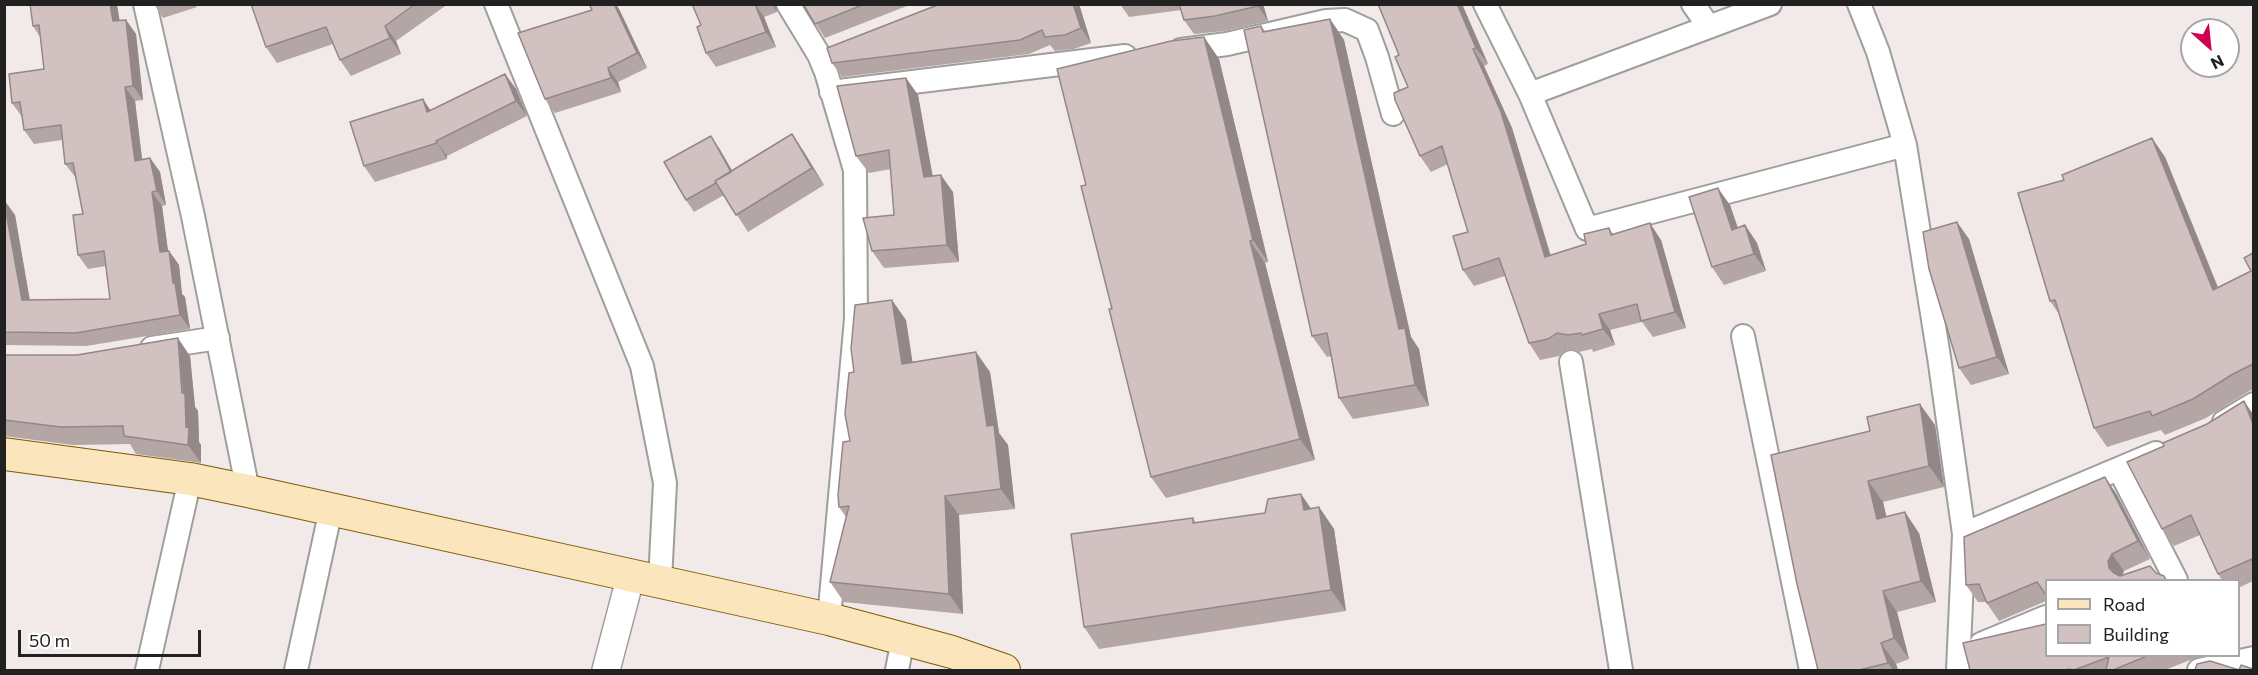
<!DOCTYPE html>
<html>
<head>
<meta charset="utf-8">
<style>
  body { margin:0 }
  #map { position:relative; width:2258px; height:675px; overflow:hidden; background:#f1eae8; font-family:Commissioner,sans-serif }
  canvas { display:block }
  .frame { position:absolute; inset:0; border:6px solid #212121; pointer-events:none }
  .legend { position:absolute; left:2045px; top:579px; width:195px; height:78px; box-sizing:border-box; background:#fff; border:2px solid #a6a6a6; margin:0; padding:8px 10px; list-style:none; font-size:18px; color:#212121 }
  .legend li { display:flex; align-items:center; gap:12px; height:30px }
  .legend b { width:30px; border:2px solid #a6a6a6 }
  .north { position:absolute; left:2180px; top:18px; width:60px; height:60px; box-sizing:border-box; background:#fff; border:2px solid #a6a6a6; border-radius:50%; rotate:153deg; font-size:16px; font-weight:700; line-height:24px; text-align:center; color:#212121 }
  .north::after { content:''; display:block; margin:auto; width:21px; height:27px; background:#d20052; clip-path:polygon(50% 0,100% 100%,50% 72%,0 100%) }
  .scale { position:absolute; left:18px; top:630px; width:183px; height:27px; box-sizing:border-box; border:3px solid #212121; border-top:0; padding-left:8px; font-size:18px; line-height:21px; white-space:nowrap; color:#212121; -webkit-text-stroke:4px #fff; paint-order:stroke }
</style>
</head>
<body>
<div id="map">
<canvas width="2258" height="675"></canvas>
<div class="frame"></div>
<ul class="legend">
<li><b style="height:8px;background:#fbe5bc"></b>Road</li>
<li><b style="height:16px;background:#d2c1c1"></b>Building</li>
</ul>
<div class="north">N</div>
<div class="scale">50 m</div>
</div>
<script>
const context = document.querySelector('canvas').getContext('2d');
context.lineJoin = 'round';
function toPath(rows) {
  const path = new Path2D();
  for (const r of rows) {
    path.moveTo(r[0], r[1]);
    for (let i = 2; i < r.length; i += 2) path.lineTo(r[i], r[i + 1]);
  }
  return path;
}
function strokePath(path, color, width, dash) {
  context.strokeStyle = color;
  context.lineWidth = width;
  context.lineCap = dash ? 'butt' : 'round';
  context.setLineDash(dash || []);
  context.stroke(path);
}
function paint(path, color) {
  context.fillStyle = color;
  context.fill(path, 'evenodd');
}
const minor = toPath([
  [145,4,193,216,248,491],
  [496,4,642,366,665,483,660,581],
  [788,4,819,55,826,72,855,170,856,319,829,619],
  [1485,4,1530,94,1587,229,1905,145],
  [1693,4,1709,27],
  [1859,4,1878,52,1905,145,1939,357,1964,534,1958,670],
  [1181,50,1227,44,1326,21,1345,20,1367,30,1377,57,1393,114],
  [831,92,1125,56],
  [1530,94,1770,4],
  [1743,336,1811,670],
  [152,348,218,338],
  [1571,362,1621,670],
  [2224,422,2254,404],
  [2119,469,2176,580],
  [1964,534,2156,453],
  [1981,644,2046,617],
  [147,670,190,479],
  [296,670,331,509],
  [897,670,903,639],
  [2199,670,2254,658]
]);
const tertiary = toPath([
  [606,670,631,575]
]);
const secondary = toPath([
  [4,454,190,479,248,491,829,619,952,652,1004,670]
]);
const wall = toPath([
  [154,4,196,4,197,7,163,18],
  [251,4,448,4,396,41,401,54,351,76,340,60,333,44,277,63,266,47],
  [592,4,616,4,620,11,647,68,618,82,621,92,555,113,545,99,592,10],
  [692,4,775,4,777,12,764,17,776,47,716,67,706,53,701,25],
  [803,4,912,4,825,38],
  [940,4,1079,4,1091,43,1074,49,1055,51,1050,45,1029,54,842,77,832,63],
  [1120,4,1263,4,1268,21,1225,31,1194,34,1184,20,1181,10,1129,17],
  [1378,4,1462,4,1488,64,1484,66,1512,128,1551,256,1586,244,1609,228,1613,234,1661,240,1686,328,1653,337,1642,322,1610,330,1615,345,1593,352,1592,349,1579,352,1568,349,1559,356,1540,360,1529,343,1505,276,1474,286,1463,270,1468,232,1448,164,1431,172,1420,156,1408,87,1399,55],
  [1330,19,1344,40,1411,337,1419,349,1429,406,1353,419,1339,398,1331,356,1327,357,1312,336,1261,26,1265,31],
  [126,20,136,34,143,100,135,101,142,159,150,158,160,172,166,205,162,206,168,251,169,251,179,265,182,294,185,297,190,329,86,346,4,345,4,201,15,215,30,300,110,299,106,266,88,269,78,255,83,214,76,178,65,164,62,140,34,144,24,130,22,117,12,103,44,69,40,37,33,26],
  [1204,37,1219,59,1268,262,1265,263,1315,460,1166,498,1151,477,1112,309,1086,185],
  [505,74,516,89,527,116,447,156,447,159,375,182,364,166,431,110],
  [906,78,918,95,932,176,953,192,959,262,884,268,872,251,894,215,891,169,869,173,856,156],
  [792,134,804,152,824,185,748,232,724,195,694,212,686,200,719,148,732,171],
  [2165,157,2218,287,2251,271,2253,253,2253,389,2246,393,2206,418,2165,435,2161,430,2107,447,2094,428,2059,314,2050,301],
  [1730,205,1738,228,1745,225,1757,243,1766,271,1724,285,1712,267],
  [1969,239,2009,374,1971,385,1959,368],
  [906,320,912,363,990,372,999,433,1008,445,1015,509,959,515,963,614,844,602,830,582,846,517,839,507,850,441,854,372],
  [4,355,190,356,195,407,198,411,199,442,201,445,201,463,136,454,130,444,73,445,4,436],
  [2253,414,2253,581,2238,588,2238,580,2222,580,2218,574,2200,535,2174,546,2162,529],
  [1935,425,1944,487,1883,502,1886,517,1919,533,1936,602,1897,612,1909,659,1896,664,1898,670,1818,670,1771,455],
  [2105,477,2117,495,2150,559,2124,571,2122,575,2156,573,2164,576,2167,580,2046,580,2046,601,1999,621,1986,602,1978,602,1966,585],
  [1301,494,1311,509,1319,507,1334,529,1346,611,1099,649,1084,627,1193,518,1196,523,1265,513],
  [2046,656,2200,656,2165,670,1970,670]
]);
const shadedWall = toPath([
  [110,4,117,4,122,35,113,21],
  [614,4,616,4,620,11,647,68,637,53],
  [755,4,764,17,776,47,766,32],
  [772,4,775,4,777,12],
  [1073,4,1079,4,1091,43,1081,28],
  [1257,4,1263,4,1268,21,1258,6],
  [1457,4,1462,4,1488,64,1476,48],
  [1330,19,1344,40,1411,337,1419,349,1429,406,1415,385,1399,329],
  [126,20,136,34,143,100,133,86],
  [385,26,396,41,401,54,390,38],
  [1204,37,1219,59,1268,262,1253,240],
  [1473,49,1484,66,1512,128,1556,274,1545,257],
  [608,68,618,82,621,92,611,78],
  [505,74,516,89,527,116,516,101],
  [906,78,918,95,936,194,924,177],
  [125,87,135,101,144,175,135,161],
  [423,99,433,114,427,112],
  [792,134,804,152,824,185,812,168],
  [711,136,719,148,741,186,732,174],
  [2152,138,2165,157,2226,308,2213,290],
  [436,141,447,156,447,159,437,143],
  [150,158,160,172,166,205,157,191],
  [941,175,953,192,959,262,947,245],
  [1718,188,1730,205,1744,247,1732,230],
  [152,192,162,206,170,266,160,252],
  [5,201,15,215,32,314,22,300],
  [1957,222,1969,239,2009,374,1997,357],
  [1650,223,1661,240,1686,328,1675,312],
  [1745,225,1757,243,1766,271,1754,254],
  [1250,241,1265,263,1315,460,1300,439],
  [169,251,179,265,182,294,185,297,190,329,180,315,173,283],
  [892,300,906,320,916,384,902,364],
  [1599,314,1610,330,1615,345,1603,329],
  [178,338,190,356,195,407,198,411,199,442,201,445,201,463,188,445],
  [976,352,990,372,999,433,1008,445,1015,509,1001,489,987,426],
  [2244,401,2253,414,2253,424],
  [1920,404,1935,425,1944,487,1929,466],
  [2105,477,2117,495,2150,559,2138,541],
  [1868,481,1883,502,1892,540,1877,519],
  [1301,494,1316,516,1304,510],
  [945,496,959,515,963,614,949,594],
  [1319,507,1334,529,1346,611,1331,590],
  [1905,512,1919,533,1936,602,1921,581],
  [2112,554,2124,571,2121,579,2121,580,2109,568,2108,561],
  [1883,591,1897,612,1909,659,1894,638],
  [1881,643,1896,664,1898,670,1893,670,1888,663]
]);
const building = toPath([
  [30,4,110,4,113,21,126,20,133,86,125,87,135,161,150,158,157,191,152,192,160,252,169,251,173,283,175,283,180,315,76,333,4,332,4,201,22,300,110,299,104,251,78,255,73,215,83,214,73,163,65,164,61,125,24,130,20,102,12,103,9,74,44,69,39,25,33,26,30,4],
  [251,4,415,4,385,26,390,38,340,60,326,27,266,47,251,4],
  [592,4,614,4,637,53,608,68,611,78,545,99,518,33,592,10,590,6,592,4],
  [692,4,755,4,766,32,706,53,697,27,701,25,692,4],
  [803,4,865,4,815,24,803,4],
  [940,4,1073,4,1081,28,1065,35,1045,37,1042,30,1020,40,832,63,827,48,940,4],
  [1179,4,1257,4,1258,6,1215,16,1184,20,1179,4],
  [1378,4,1457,4,1476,48,1473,49,1501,112,1545,257,1586,244,1584,234,1609,228,1611,235,1650,223,1675,312,1641,321,1637,304,1599,314,1603,329,1582,335,1581,333,1568,335,1557,333,1548,339,1529,343,1499,258,1463,270,1453,236,1468,232,1442,146,1420,156,1395,100,1394,93,1408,87,1395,57,1399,55,1378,4],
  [1330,19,1399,329,1405,328,1415,385,1339,398,1327,333,1312,336,1244,30,1261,26,1263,32,1330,19],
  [1204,37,1253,240,1250,241,1300,439,1151,477,1109,309,1112,309,1081,186,1086,185,1057,69,1171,41,1204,37],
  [505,74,516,101,436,141,437,143,364,166,350,122,423,99,427,112,505,74],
  [906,78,924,177,941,175,947,245,872,251,863,218,894,215,889,150,856,156,837,86,906,78],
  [792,134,812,168,736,215,715,181,792,134],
  [711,136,731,172,715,181,716,183,686,200,664,162,711,136],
  [2152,138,2213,290,2251,271,2244,258,2253,253,2253,364,2233,374,2193,399,2152,416,2150,411,2094,428,2055,300,2050,301,2018,193,2064,180,2062,175,2152,138],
  [1718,188,1732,230,1745,225,1754,254,1712,267,1689,197,1718,188],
  [1957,222,1997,357,1959,368,1929,269,1923,232,1957,222],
  [892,300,902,364,976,352,987,426,994,425,1001,489,945,496,949,594,830,582,849,506,839,507,838,495,843,442,850,441,845,414,849,373,854,372,851,349,855,305,892,300],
  [178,338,182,393,185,393,186,427,189,428,188,445,124,436,123,426,61,427,4,420,4,355,77,355,178,338],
  [2244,401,2253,424,2253,563,2252,559,2218,574,2191,515,2162,529,2127,462,2164,446,2163,443,2207,424,2244,401],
  [1920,404,1929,466,1868,481,1877,519,1905,512,1921,581,1883,591,1894,638,1881,643,1888,663,1859,670,1818,670,1797,584,1771,455,1870,431,1867,417,1920,404],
  [2105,477,2138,541,2112,554,2108,561,2109,568,2114,573,2120,576,2150,566,2156,573,2164,576,2166,580,2046,580,2046,606,2046,595,2037,582,1987,603,1979,584,1966,585,1964,537,2105,477],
  [1301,494,1304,510,1319,507,1331,590,1084,627,1071,534,1193,518,1193,523,1265,513,1268,499,1301,494],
  [2046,624,2046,656,2147,656,2113,670,2106,670,2109,657,2074,670,2071,670,2070,669,2063,670,1970,670,1963,643,2046,624],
  [2210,661,2239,670,2195,670,2197,664,2210,661],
  [2241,665,2253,669,2253,670,2239,670,2241,665]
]);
strokePath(minor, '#9e9e9e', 26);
strokePath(tertiary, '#9e9e9e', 30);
strokePath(secondary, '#7d5a03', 34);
strokePath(minor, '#fff', 22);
strokePath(tertiary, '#fff', 27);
strokePath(secondary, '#fbe5bc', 32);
paint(wall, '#b5a6a6');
paint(shadedWall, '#938787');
paint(building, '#d2c1c1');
strokePath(building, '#938787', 1.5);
</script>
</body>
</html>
